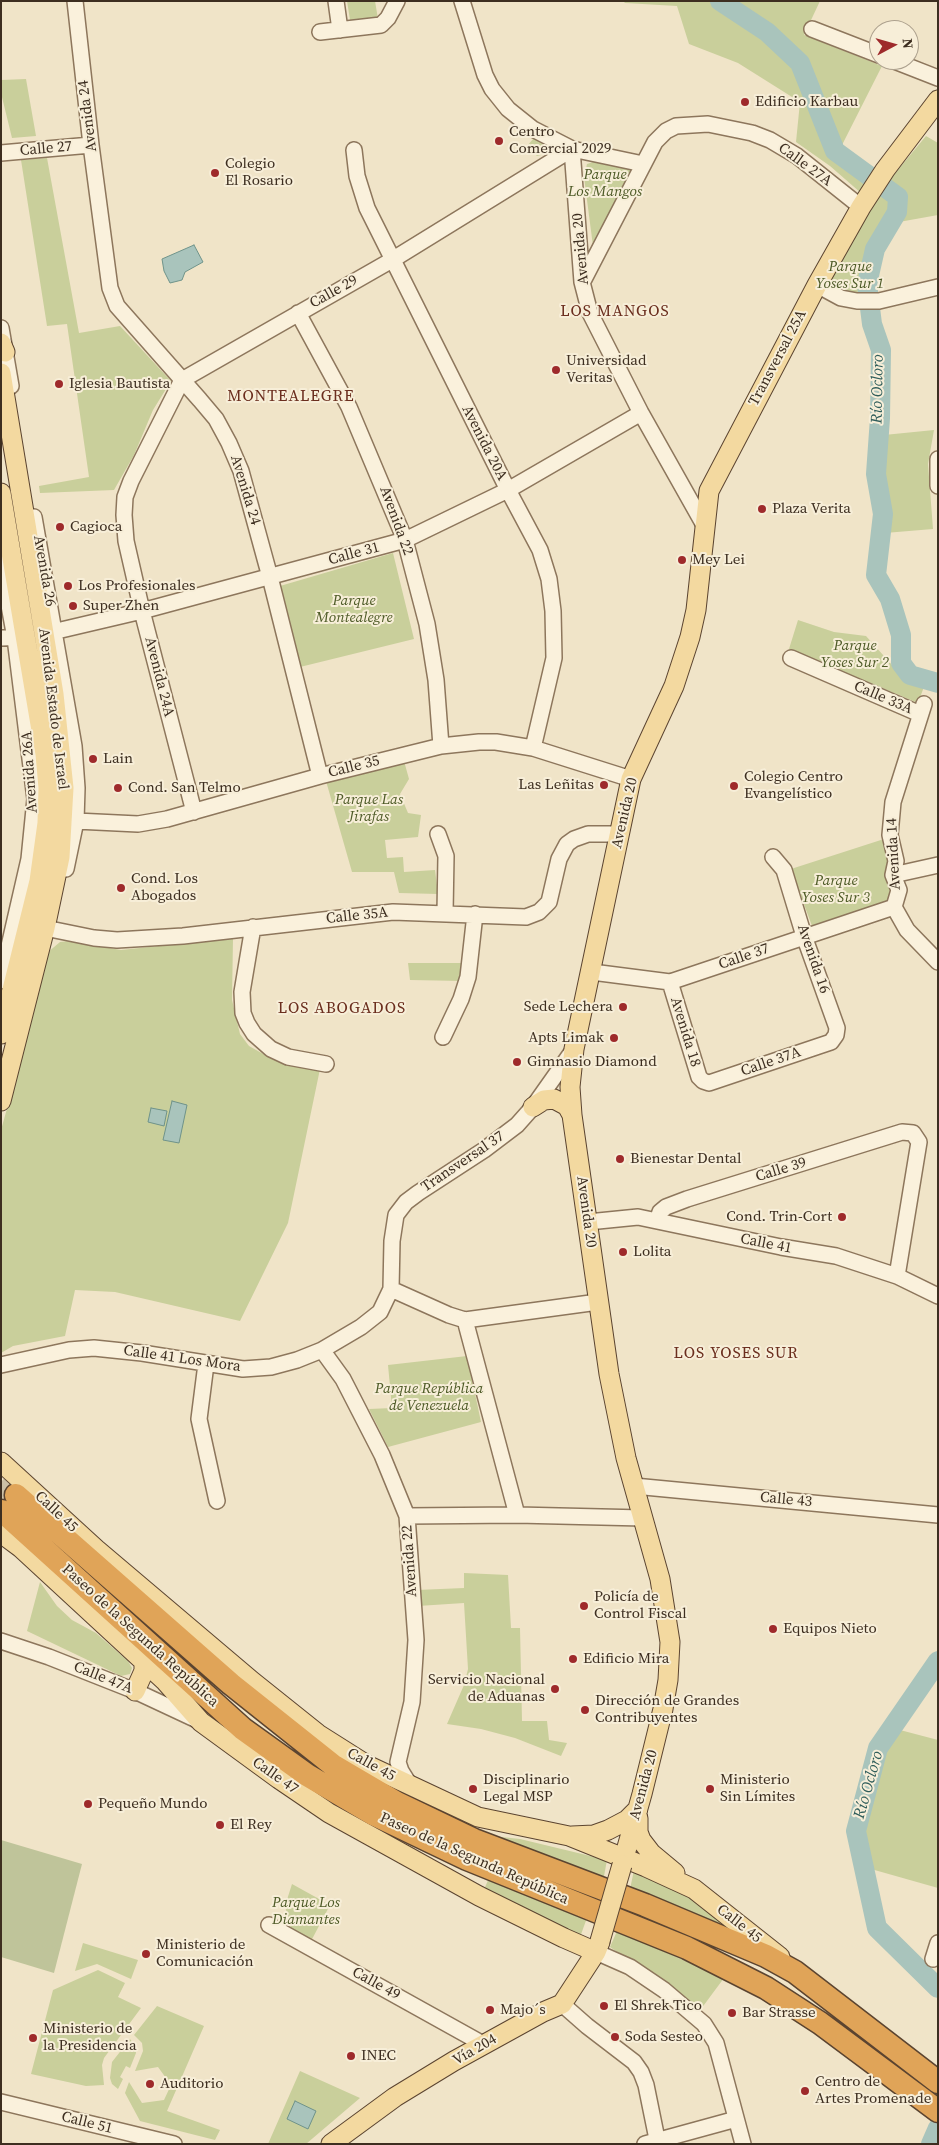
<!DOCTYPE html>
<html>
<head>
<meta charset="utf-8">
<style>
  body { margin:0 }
  #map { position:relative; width:939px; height:2145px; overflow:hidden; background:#f0e4c8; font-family:"Source Serif 4",serif }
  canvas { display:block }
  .frame { position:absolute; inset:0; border:2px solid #3d2e20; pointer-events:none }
  .north { position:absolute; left:869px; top:20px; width:50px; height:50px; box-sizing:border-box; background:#f7eed8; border:1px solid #ada18e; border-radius:50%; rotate:84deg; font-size:14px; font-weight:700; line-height:20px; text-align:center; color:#3d2e20 }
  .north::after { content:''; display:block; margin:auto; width:18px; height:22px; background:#9e2a2b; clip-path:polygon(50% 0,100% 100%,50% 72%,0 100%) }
</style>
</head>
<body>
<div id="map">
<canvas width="939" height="2145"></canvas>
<div class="frame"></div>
<div class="north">N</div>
</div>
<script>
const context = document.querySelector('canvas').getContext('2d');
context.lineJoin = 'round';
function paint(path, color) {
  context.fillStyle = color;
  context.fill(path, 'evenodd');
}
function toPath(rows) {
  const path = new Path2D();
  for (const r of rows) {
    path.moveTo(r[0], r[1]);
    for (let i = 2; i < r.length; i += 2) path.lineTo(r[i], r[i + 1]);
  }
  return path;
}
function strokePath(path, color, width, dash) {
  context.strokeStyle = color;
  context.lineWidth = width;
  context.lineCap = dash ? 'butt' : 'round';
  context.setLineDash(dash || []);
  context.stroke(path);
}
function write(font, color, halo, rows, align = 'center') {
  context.font = font + ' "Source Serif 4",serif';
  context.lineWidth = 4;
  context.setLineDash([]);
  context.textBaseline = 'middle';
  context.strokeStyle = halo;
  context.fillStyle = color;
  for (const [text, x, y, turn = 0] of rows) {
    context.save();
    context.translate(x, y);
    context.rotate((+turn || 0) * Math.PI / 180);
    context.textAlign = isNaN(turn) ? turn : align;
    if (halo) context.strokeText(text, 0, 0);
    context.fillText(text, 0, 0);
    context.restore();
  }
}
const green = toPath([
  [347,1,375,1,379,25,355,25,350,20],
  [623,1,820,1,804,35,882,66,841,147,874,171,861,193,830,166,796,142,800,102,738,63,689,44,677,6,625,3],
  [26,79,36,136,12,138,1,93,1,80],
  [926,136,938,143,938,215,899,222,903,194,887,183],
  [533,139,543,141,546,144,546,148,541,155,537,156,527,146],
  [47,158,79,333,120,326,171,381,153,410,134,455,114,490,40,493,39,486,89,477,67,324,47,326,21,160],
  [596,161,635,169,593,246,584,177,587,164],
  [881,191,893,199,893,209,871,247,864,294,844,291,830,282],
  [934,430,928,464,933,529,885,533,889,514,881,474,884,435],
  [393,553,414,639,300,667,280,586],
  [798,620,834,632,866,636,892,665,910,680,925,684,918,703,789,649],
  [404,761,409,779,400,794,408,813,421,815,418,837,385,840,387,858,403,857,404,872,435,870,438,894,399,893,394,872,352,872,326,781],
  [884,839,895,885,883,909,818,928,812,926,791,869],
  [233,938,232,1000,240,1034,249,1046,274,1060,320,1069,288,1223,240,1321,115,1292,75,1290,65,1336,13,1346,1,1353,1,1130,33,1016,47,953,60,942,69,941,121,950],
  [408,963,464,963,463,981,410,980],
  [467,1356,481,1422,388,1447,369,1409,392,1408,388,1365],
  [464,1573,508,1575,511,1628,520,1628,522,1721,547,1721,549,1740,567,1743,561,1756,515,1738,481,1729,447,1724,464,1685,468,1669,464,1603,418,1606,417,1590,464,1588],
  [40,1582,57,1606,72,1620,96,1633,128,1661,132,1668,130,1674,121,1676,27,1631],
  [900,1730,938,1740,938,1888,871,1869,863,1832,883,1751],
  [484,1835,520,1839,607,1860,602,1887],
  [634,1870,694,1897,745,1939,629,1894],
  [489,1878,588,1915,579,1940,483,1892],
  [292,1884,330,1905,310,1943,292,1932,285,1906],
  [617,1931,724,1978,701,2009,610,1947],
  [83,1943,138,1960,131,1979,97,1964,75,1971],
  [98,1970,125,1983,118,1997,141,2008,104,2058,102,2065,104,2085,86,2086,31,2074,53,1990],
  [157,2006,204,2026,167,2111,220,2130,215,2140,140,2121,125,2093,129,2082,142,2103,164,2100,171,2085,158,2067,135,2071,143,2051,142,2043,134,2035],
  [130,2039,135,2046,136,2053,130,2068,126,2066,120,2077,123,2079,118,2089,112,2084,110,2078,112,2062],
  [300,2071,360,2098,306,2144,268,2144]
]);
const cemetery = toPath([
  [1,1840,82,1864,54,1973,1,1957]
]);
const water = toPath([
  [194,245,203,262,185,272,182,280,170,283,164,271,162,259,194,245],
  [172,1101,187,1105,179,1143,163,1140,172,1101],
  [151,1108,167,1111,164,1126,148,1122,151,1108],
  [295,2101,316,2111,308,2129,287,2119,295,2101]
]);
const river = toPath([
  [720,1,767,32,800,63,835,151,898,197,897,212,875,249,867,284,872,324,881,350,880,418,876,474,883,514,876,575,890,599,901,635,901,663,910,675,938,683],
  [938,1661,878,1748,856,1831,877,1928,938,1988],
  [931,2144,938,2128]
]);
const highwayTunnel = toPath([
  [1,1482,16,1495]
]);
const minor = toPath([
  [75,1,91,145,110,288,117,306,200,400,216,419,229,443,241,471,270,577,320,776],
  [336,1,340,30],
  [462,1,485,75,492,89,508,109,533,129,572,149,643,164],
  [812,29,879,55],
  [320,32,381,25,388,18,397,1],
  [892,60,938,78],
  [572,149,582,282,590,313,641,413,704,525],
  [354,150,357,176,367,208,508,490,540,550,549,579,553,611,554,658,533,748],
  [1,153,91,145],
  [583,281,655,142,666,131,676,126,708,124,752,133,770,140,797,156,861,207],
  [817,285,841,298,857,301,879,301,938,287],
  [298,313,349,407,405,540,427,624,436,680,441,746],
  [1,328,11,386],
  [938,459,938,486],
  [34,517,74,746,77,788,76,821,66,869],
  [1,562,15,638,35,799,29,859,1,981],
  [44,634,142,611,405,540,508,490,641,413],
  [1,638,24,637],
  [791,658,920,714],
  [924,704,893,802,890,835,896,861,893,875,899,890,894,907,907,930,938,962],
  [194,812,142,611,126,541,124,515,125,497,131,481,182,380,392,260,572,149],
  [76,821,138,824,167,819,320,776,441,746,479,742,496,742,533,748,631,779],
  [438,834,446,856,445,913],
  [893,875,938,865],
  [253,927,242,992,243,1013,247,1023,254,1034,271,1049,288,1057,326,1064],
  [45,928,94,938,117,940,183,936,393,912,526,917,539,912,549,902,559,859,567,844,574,839,588,834,620,834],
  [592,972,670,982,894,907],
  [670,982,699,1077,703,1081,709,1083,831,1042,836,1035,837,1028,804,936,784,870,773,857],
  [443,1037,461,999,468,977,475,914],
  [657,1221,660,1212,666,1207,687,1199,902,1132,913,1133,919,1142,897,1276],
  [588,1222,638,1217,781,1247,836,1256,897,1276,938,1296],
  [391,1289,449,1315,465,1320,598,1302],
  [465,1320,517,1515],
  [322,1350,343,1379,382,1455,407,1516,416,1640,412,1702,398,1762,401,1771,411,1787],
  [206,1364,199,1419,217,1501],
  [1,1365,69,1350,94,1348,142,1353,243,1369,271,1367,297,1360,322,1350,361,1327,380,1312,391,1289,392,1241,396,1215,406,1202,418,1193,484,1150,517,1125,533,1107,574,1049],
  [634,1486,938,1515],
  [407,1516,517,1515,643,1518],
  [1,1641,49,1657,135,1691,197,1720],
  [269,1925,483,2044],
  [596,1952,630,1967,664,1990,704,2024,716,2043,743,2144],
  [933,1959,938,1943],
  [562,2004,587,2026,634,2062,641,2072,646,2085,658,2144],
  [1,2102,174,2144],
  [645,2144,729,2121]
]);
const major = toPath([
  [1,343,5,352],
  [1,373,54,694,64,788,60,857,45,928,1,1101],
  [1,493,45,754,48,788,47,823,39,881,1,1034],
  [533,1107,544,1100,554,1099,567,1106,572,1115],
  [1,1462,96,1549,253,1682,318,1734,367,1765,478,1817,569,1836,646,1867,694,1889,780,1957],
  [1,1533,21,1548,165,1681,201,1722,279,1779,329,1813,479,1896,564,1938,596,1952],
  [135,1691,144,1671,144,1662],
  [638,1818,638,1832,641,1840,651,1853,675,1873],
  [572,1836,594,1835,608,1830,627,1820,638,1809],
  [622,1865,642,1794,663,1709,668,1680,670,1642,660,1579,626,1458,609,1374,572,1115,570,1087,574,1049,631,779,674,686,690,637,696,610,709,491,817,285,861,207,885,170,938,100],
  [331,2144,395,2097,454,2061,543,2012,562,2004,596,1952,600,1942]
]);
const highway = toPath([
  [16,1495,231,1684,334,1766,397,1803,474,1840,645,1905,766,1956,795,1972,938,2082],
  [2,1511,243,1729,307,1775,373,1814,467,1859,687,1948,766,1988,820,2023,938,2111]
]);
const majorBridge = toPath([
  [600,1941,622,1865]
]);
const markers = [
  [745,102,5,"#9e2a2b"],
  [499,141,5,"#9e2a2b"],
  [215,173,5,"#9e2a2b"],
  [556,370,5,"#9e2a2b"],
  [59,384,5,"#9e2a2b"],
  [762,509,5,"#9e2a2b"],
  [60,527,5,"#9e2a2b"],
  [682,560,5,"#9e2a2b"],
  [68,586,5,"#9e2a2b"],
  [73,606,5,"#9e2a2b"],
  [93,759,5,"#9e2a2b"],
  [604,785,5,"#9e2a2b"],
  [734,786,5,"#9e2a2b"],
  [118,788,5,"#9e2a2b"],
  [121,888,5,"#9e2a2b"],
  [623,1007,5,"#9e2a2b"],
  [614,1038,5,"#9e2a2b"],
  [517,1062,5,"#9e2a2b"],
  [620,1159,5,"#9e2a2b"],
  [842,1217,5,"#9e2a2b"],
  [623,1252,5,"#9e2a2b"],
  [584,1606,5,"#9e2a2b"],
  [773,1629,5,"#9e2a2b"],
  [573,1659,5,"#9e2a2b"],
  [555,1689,5,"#9e2a2b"],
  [585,1710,5,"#9e2a2b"],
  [473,1789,5,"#9e2a2b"],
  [710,1789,5,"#9e2a2b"],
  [88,1804,5,"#9e2a2b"],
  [220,1825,5,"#9e2a2b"],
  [146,1954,5,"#9e2a2b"],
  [604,2006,5,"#9e2a2b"],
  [490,2010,5,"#9e2a2b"],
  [732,2013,5,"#9e2a2b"],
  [615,2037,5,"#9e2a2b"],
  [33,2038,5,"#9e2a2b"],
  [351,2056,5,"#9e2a2b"],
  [150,2084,5,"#9e2a2b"],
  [805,2091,5,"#9e2a2b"]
];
const poiNames = [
  ["Edificio Karbau",755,102],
  ["Centro",509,132],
  ["Comercial 2029",509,149],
  ["Colegio",225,164],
  ["El Rosario",225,181],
  ["Universidad",566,361],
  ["Veritas",566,378],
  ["Iglesia Bautista",69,384],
  ["Plaza Verita",772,509],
  ["Cagioca",70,527],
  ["Mey Lei",692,560],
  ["Los Profesionales",78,586],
  ["Super Zhen",83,606],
  ["Lain",103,759],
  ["Colegio Centro",744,777],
  ["Evangelístico",744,794],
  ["Las Leñitas",594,785,"right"],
  ["Cond. San Telmo",128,788],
  ["Cond. Los",131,879],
  ["Abogados",131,896],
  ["Sede Lechera",613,1007,"right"],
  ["Apts Limak",604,1038,"right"],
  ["Gimnasio Diamond",527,1062],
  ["Bienestar Dental",630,1159],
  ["Cond. Trin-Cort",832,1217,"right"],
  ["Lolita",633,1252],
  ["Policía de",594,1597],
  ["Control Fiscal",594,1614],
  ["Equipos Nieto",783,1629],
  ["Edificio Mira",583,1659],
  ["Servicio Nacional",545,1680,"right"],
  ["de Aduanas",545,1697,"right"],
  ["Dirección de Grandes",595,1701],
  ["Contribuyentes",595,1718],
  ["Disciplinario",483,1780],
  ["Legal MSP",483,1797],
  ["Ministerio",720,1780],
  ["Sin Límites",720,1797],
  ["Pequeño Mundo",98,1804],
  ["El Rey",230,1825],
  ["Ministerio de",156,1945],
  ["Comunicación",156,1962],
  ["El Shrek Tico",614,2006],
  ["Majo´s",500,2010],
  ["Bar Strasse",742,2013],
  ["Ministerio de",43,2029],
  ["la Presidencia",43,2046],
  ["Soda Sesteo",625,2037],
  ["INEC",361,2056],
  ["Centro de",815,2082],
  ["Artes Promenade",815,2099],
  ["Auditorio",160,2084]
];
const streetNames = [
  ["Avenida 24",88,116,-97],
  ["Calle 27",46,149,-5],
  ["Calle 27A",805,165,36],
  ["Avenida 20",581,249,-95],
  ["Calle 29",334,292,-29],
  ["Transversal 25A",778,358,-62],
  ["Avenida 20A",484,443,63],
  ["Avenida 24",245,490,73],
  ["Avenida 22",396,521,70],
  ["Calle 31",354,554,-15],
  ["Avenida 26",44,571,80],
  ["Avenida 24A",159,677,76],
  ["Calle 33A",883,698,23],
  ["Avenida Estado de Israel",53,709,83],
  ["Calle 35",354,767,-14],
  ["Avenida 26A",30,772,-94],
  ["Avenida 20",625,813,-77],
  ["Avenida 14",894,854,-93],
  ["Calle 35A",357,916,-6],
  ["Calle 37",744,957,-19],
  ["Avenida 16",813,959,71],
  ["Avenida 18",685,1032,73],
  ["Calle 37A",771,1062,-19],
  ["Transversal 37",463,1162,-34],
  ["Calle 39",781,1170,-17],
  ["Avenida 20",586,1212,82],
  ["Calle 41",766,1244,11],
  ["Calle 41 Los Mora",182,1359,8],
  ["Calle 43",786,1500,5],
  ["Calle 45",56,1512,43],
  ["Avenida 22",410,1561,-94],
  ["Paseo de la Segunda República",140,1636,42],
  ["Calle 47A",103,1678,22],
  ["Calle 45",371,1765,29],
  ["Calle 47",275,1776,35],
  ["Avenida 20",644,1785,-75],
  ["Paseo de la Segunda República",474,1859,24],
  ["Calle 45",739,1924,38],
  ["Calle 49",376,1984,29],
  ["Vía 204",475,2050,-30],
  ["Calle 51",87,2123,14]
];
const parkNames = [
  ["Parque",605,175],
  ["Los Mangos",605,192],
  ["Parque",850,267],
  ["Yoses Sur 1",850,284],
  ["Parque",354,601],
  ["Montealegre",354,618],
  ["Parque",855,646],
  ["Yoses Sur 2",855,663],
  ["Parque Las",369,800],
  ["Jirafas",369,817],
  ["Parque",836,881],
  ["Yoses Sur 3",836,898],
  ["Parque República",429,1389],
  ["de Venezuela",429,1406],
  ["Parque Los",306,1903],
  ["Diamantes",306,1920]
];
const neighbourhoodNames = [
  ["LOS MANGOS",615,312],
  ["MONTEALEGRE",291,397],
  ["LOS ABOGADOS",342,1009],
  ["LOS YOSES SUR",736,1354]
];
const waterNames = [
  ["Río Ocloro",878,389,-89],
  ["Río Ocloro",869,1785,-74]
];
paint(green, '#c9cf9b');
paint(cemetery, '#bfc49a');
paint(water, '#a9c4bc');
strokePath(water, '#6f938a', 1);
strokePath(river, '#a9c4bc', 20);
strokePath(highwayTunnel, '#ccc0a6', 22, [22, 11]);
strokePath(minor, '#8d765c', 18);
strokePath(major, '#5b4430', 21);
strokePath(highway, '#5b4430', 25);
strokePath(minor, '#faf1dc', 15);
strokePath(major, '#f3d9a0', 19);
strokePath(highway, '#e0a458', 22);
strokePath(majorBridge, '#5b4430', 21, []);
strokePath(majorBridge, '#f3d9a0', 19);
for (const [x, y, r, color] of markers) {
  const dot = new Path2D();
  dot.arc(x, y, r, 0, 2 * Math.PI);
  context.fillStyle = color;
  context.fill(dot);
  strokePath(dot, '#f7eed8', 2);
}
write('15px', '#3d2e20', '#f7eed8', poiNames, 'left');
write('15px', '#3d2e20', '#f7eed8', streetNames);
write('italic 15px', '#4d5a26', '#f7eed8', parkNames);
context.letterSpacing = '1px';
write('16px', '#6b2e1e', '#f7eed8', neighbourhoodNames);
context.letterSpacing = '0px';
write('italic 16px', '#2f5d5a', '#f7eed8', waterNames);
</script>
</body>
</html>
